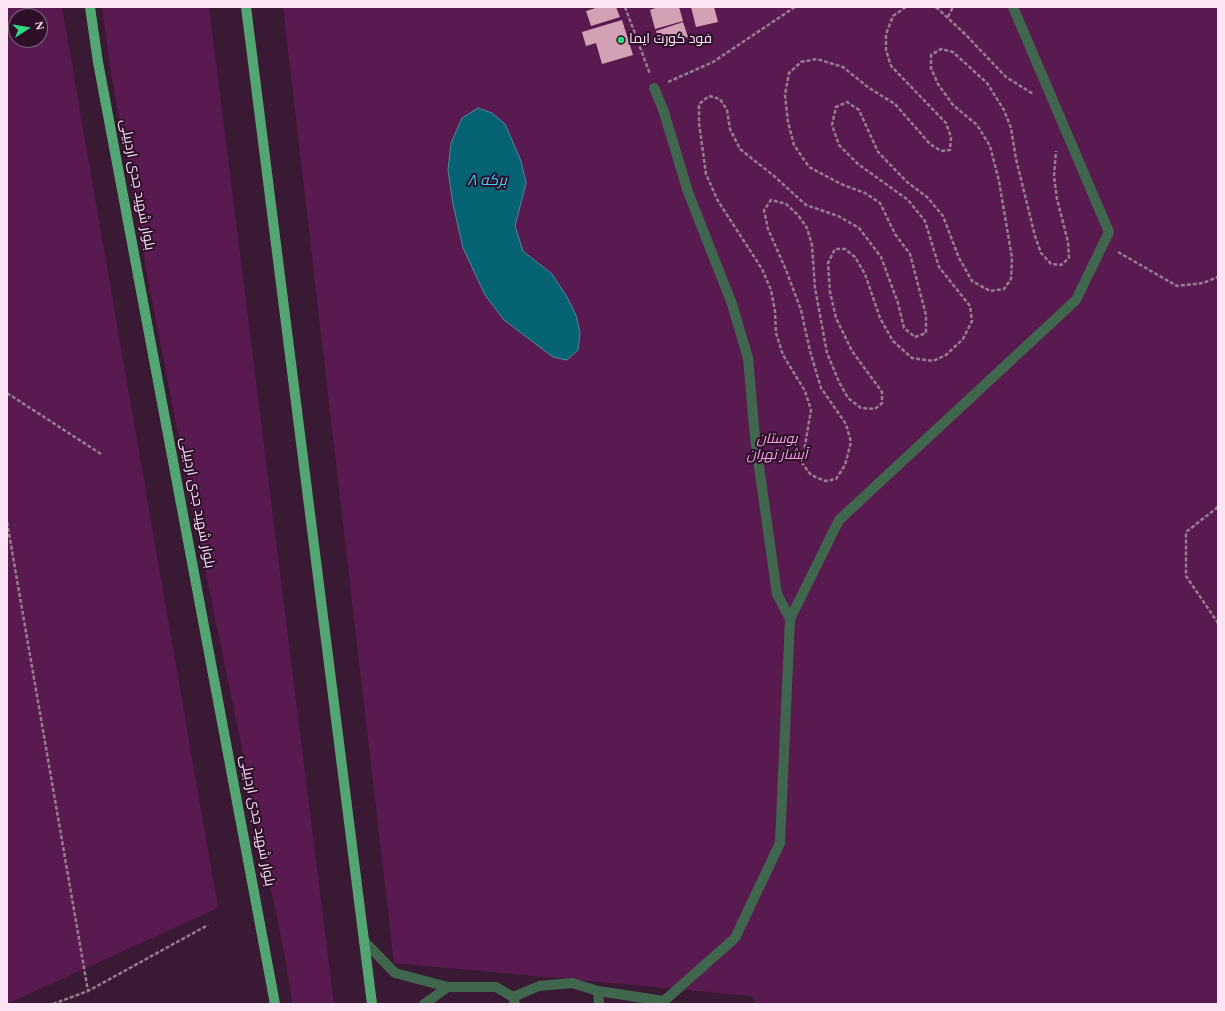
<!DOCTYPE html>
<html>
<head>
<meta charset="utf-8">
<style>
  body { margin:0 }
  #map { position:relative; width:1225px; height:1011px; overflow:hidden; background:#391933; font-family:Spectral,serif }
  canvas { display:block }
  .frame { position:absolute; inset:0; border:8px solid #fbe5f5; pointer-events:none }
  .north { position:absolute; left:8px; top:8px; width:40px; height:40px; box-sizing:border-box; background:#2e0f29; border:1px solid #80657b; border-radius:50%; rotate:78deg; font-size:11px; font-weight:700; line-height:16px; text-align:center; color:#fbe5f5 }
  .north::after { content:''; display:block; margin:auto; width:14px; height:18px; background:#31d882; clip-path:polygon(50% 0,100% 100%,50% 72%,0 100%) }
</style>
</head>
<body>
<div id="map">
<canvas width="1225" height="1011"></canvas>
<div class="frame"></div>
<div class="north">N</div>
</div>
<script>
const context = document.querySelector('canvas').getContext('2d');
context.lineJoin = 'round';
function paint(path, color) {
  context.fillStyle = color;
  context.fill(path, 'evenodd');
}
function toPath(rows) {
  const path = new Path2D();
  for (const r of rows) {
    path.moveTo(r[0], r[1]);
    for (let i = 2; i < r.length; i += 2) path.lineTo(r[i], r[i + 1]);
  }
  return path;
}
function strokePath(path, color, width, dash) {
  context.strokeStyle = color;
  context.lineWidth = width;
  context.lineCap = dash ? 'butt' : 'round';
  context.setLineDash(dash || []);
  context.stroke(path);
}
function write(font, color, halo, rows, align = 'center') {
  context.font = font + ' Spectral,Cairo,serif';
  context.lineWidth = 4;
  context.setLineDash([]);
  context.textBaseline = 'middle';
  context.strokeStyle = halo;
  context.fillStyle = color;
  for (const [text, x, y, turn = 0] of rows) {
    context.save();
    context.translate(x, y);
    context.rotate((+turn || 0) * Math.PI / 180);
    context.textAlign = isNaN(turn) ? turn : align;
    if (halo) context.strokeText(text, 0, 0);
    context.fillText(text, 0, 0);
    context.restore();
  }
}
const green = toPath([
  [7,7,62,7,218,908,7,1004],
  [16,16,40,16,40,40,16,40],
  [102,7,209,7,334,1004,292,1004,286,962,194,516,149,285,110,67],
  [283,7,1218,7,1218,1004,755,1004,752,996,394,963]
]);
const water = toPath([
  [478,108,492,113,505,124,521,161,526,183,515,226,523,251,552,274,567,297,576,315,580,333,578,350,567,360,553,357,504,320,485,295,463,248,453,204,448,170,451,143,462,118,478,108]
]);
const building = toPath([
  [599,7,616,7,620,17,591,26,586,11],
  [658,7,679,7,683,21,655,29,650,10],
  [691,7,714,7,718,22,696,27],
  [622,20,633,55,602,64,596,43,586,46,582,32],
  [683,22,688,37,660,45,656,31]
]);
const path = toPath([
  [625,7,650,74],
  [906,7,893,16,886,34,886,50,891,66,946,123,951,137,950,150,941,151,930,144,895,104,869,88,843,67,817,59,801,62,789,73,785,95,788,122,794,145,809,167,841,184,865,193,880,203,895,234,910,254,926,315,926,333,915,337,904,328,898,303,881,257,859,228,838,216,806,205,774,176,740,149,730,129,727,110,720,99,709,96,699,104,699,123,706,174,718,201,762,269,771,290,775,311,776,333,783,355,805,391,811,410,802,463,811,475,825,481,836,479,845,465,851,442,846,424,821,388,810,351,801,310,786,270,768,229,764,210,771,200,786,204,798,215,807,228,812,245,815,288,827,353,839,382,848,398,861,408,875,409,882,403,882,392,852,351,836,318,830,292,828,263,835,249,845,249,855,257,865,274,880,318,893,341,912,358,933,361,946,355,963,339,972,321,970,306,939,267,925,221,908,200,858,164,839,145,832,125,836,107,847,102,859,110,878,152,907,182,927,197,943,216,959,258,972,281,990,291,1004,289,1011,279,1012,258,999,181,990,146,977,125,953,105,938,84,931,68,931,55,941,49,953,52,987,83,1004,110,1011,128,1016,159,1035,236,1041,253,1051,264,1061,265,1069,258,1068,242,1057,199,1054,176,1056,151],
  [936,7,965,34,1006,77,1033,94],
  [948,17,953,7],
  [668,82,713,62,795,7],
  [1118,252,1177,286,1203,283,1218,277],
  [7,393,101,454],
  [1218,507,1186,532,1186,576,1218,623],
  [7,522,88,991],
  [53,1004,88,991,208,925]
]);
const minor = toPath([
  [654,88,663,109,688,192,732,304,748,358,755,438,777,594,790,619],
  [364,941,395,973,448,987,496,987,513,997,515,1004],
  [598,991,664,1001,665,1004],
  [513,997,539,986,572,983,598,991,599,1004],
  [664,1001,735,938,780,843,790,619,839,520,1076,300,1109,232,1013,7],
  [424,1004,448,987]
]);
const major = toPath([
  [90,7,98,62,275,1004],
  [246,7,372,1004]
]);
const markers = [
  [621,40,4,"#31d882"]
];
const poiNames = [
  ["فود کورت ایما",629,40]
];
const streetNames = [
  ["بلوار شهید جدی اردبیلی",136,185,79],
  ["بلوار شهید جدی اردبیلی",196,503,79],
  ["بلوار شهید جدی اردبیلی",256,821,79]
];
const parkNames = [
  ["بوستان",777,440],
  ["آبشار تهران",777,456]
];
const waterNames = [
  ["برکه ۸",487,182]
];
paint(green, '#591a4f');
paint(water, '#046273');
strokePath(water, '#4e899a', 1);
paint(building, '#d4a1b4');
strokePath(path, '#987d92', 2.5, [4, 2]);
strokePath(minor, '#40674e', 10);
strokePath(major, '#53a673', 10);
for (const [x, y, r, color] of markers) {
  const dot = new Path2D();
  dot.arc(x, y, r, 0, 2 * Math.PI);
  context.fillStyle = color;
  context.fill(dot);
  strokePath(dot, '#2e0f29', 1.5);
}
write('14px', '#fbe5f5', '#2e0f29', poiNames, 'left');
write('14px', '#fbe5f5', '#2e0f29', streetNames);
write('italic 14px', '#f6a1e4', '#2e0f29', parkNames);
write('italic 15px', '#3bd6f5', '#2e0f29', waterNames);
</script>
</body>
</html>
